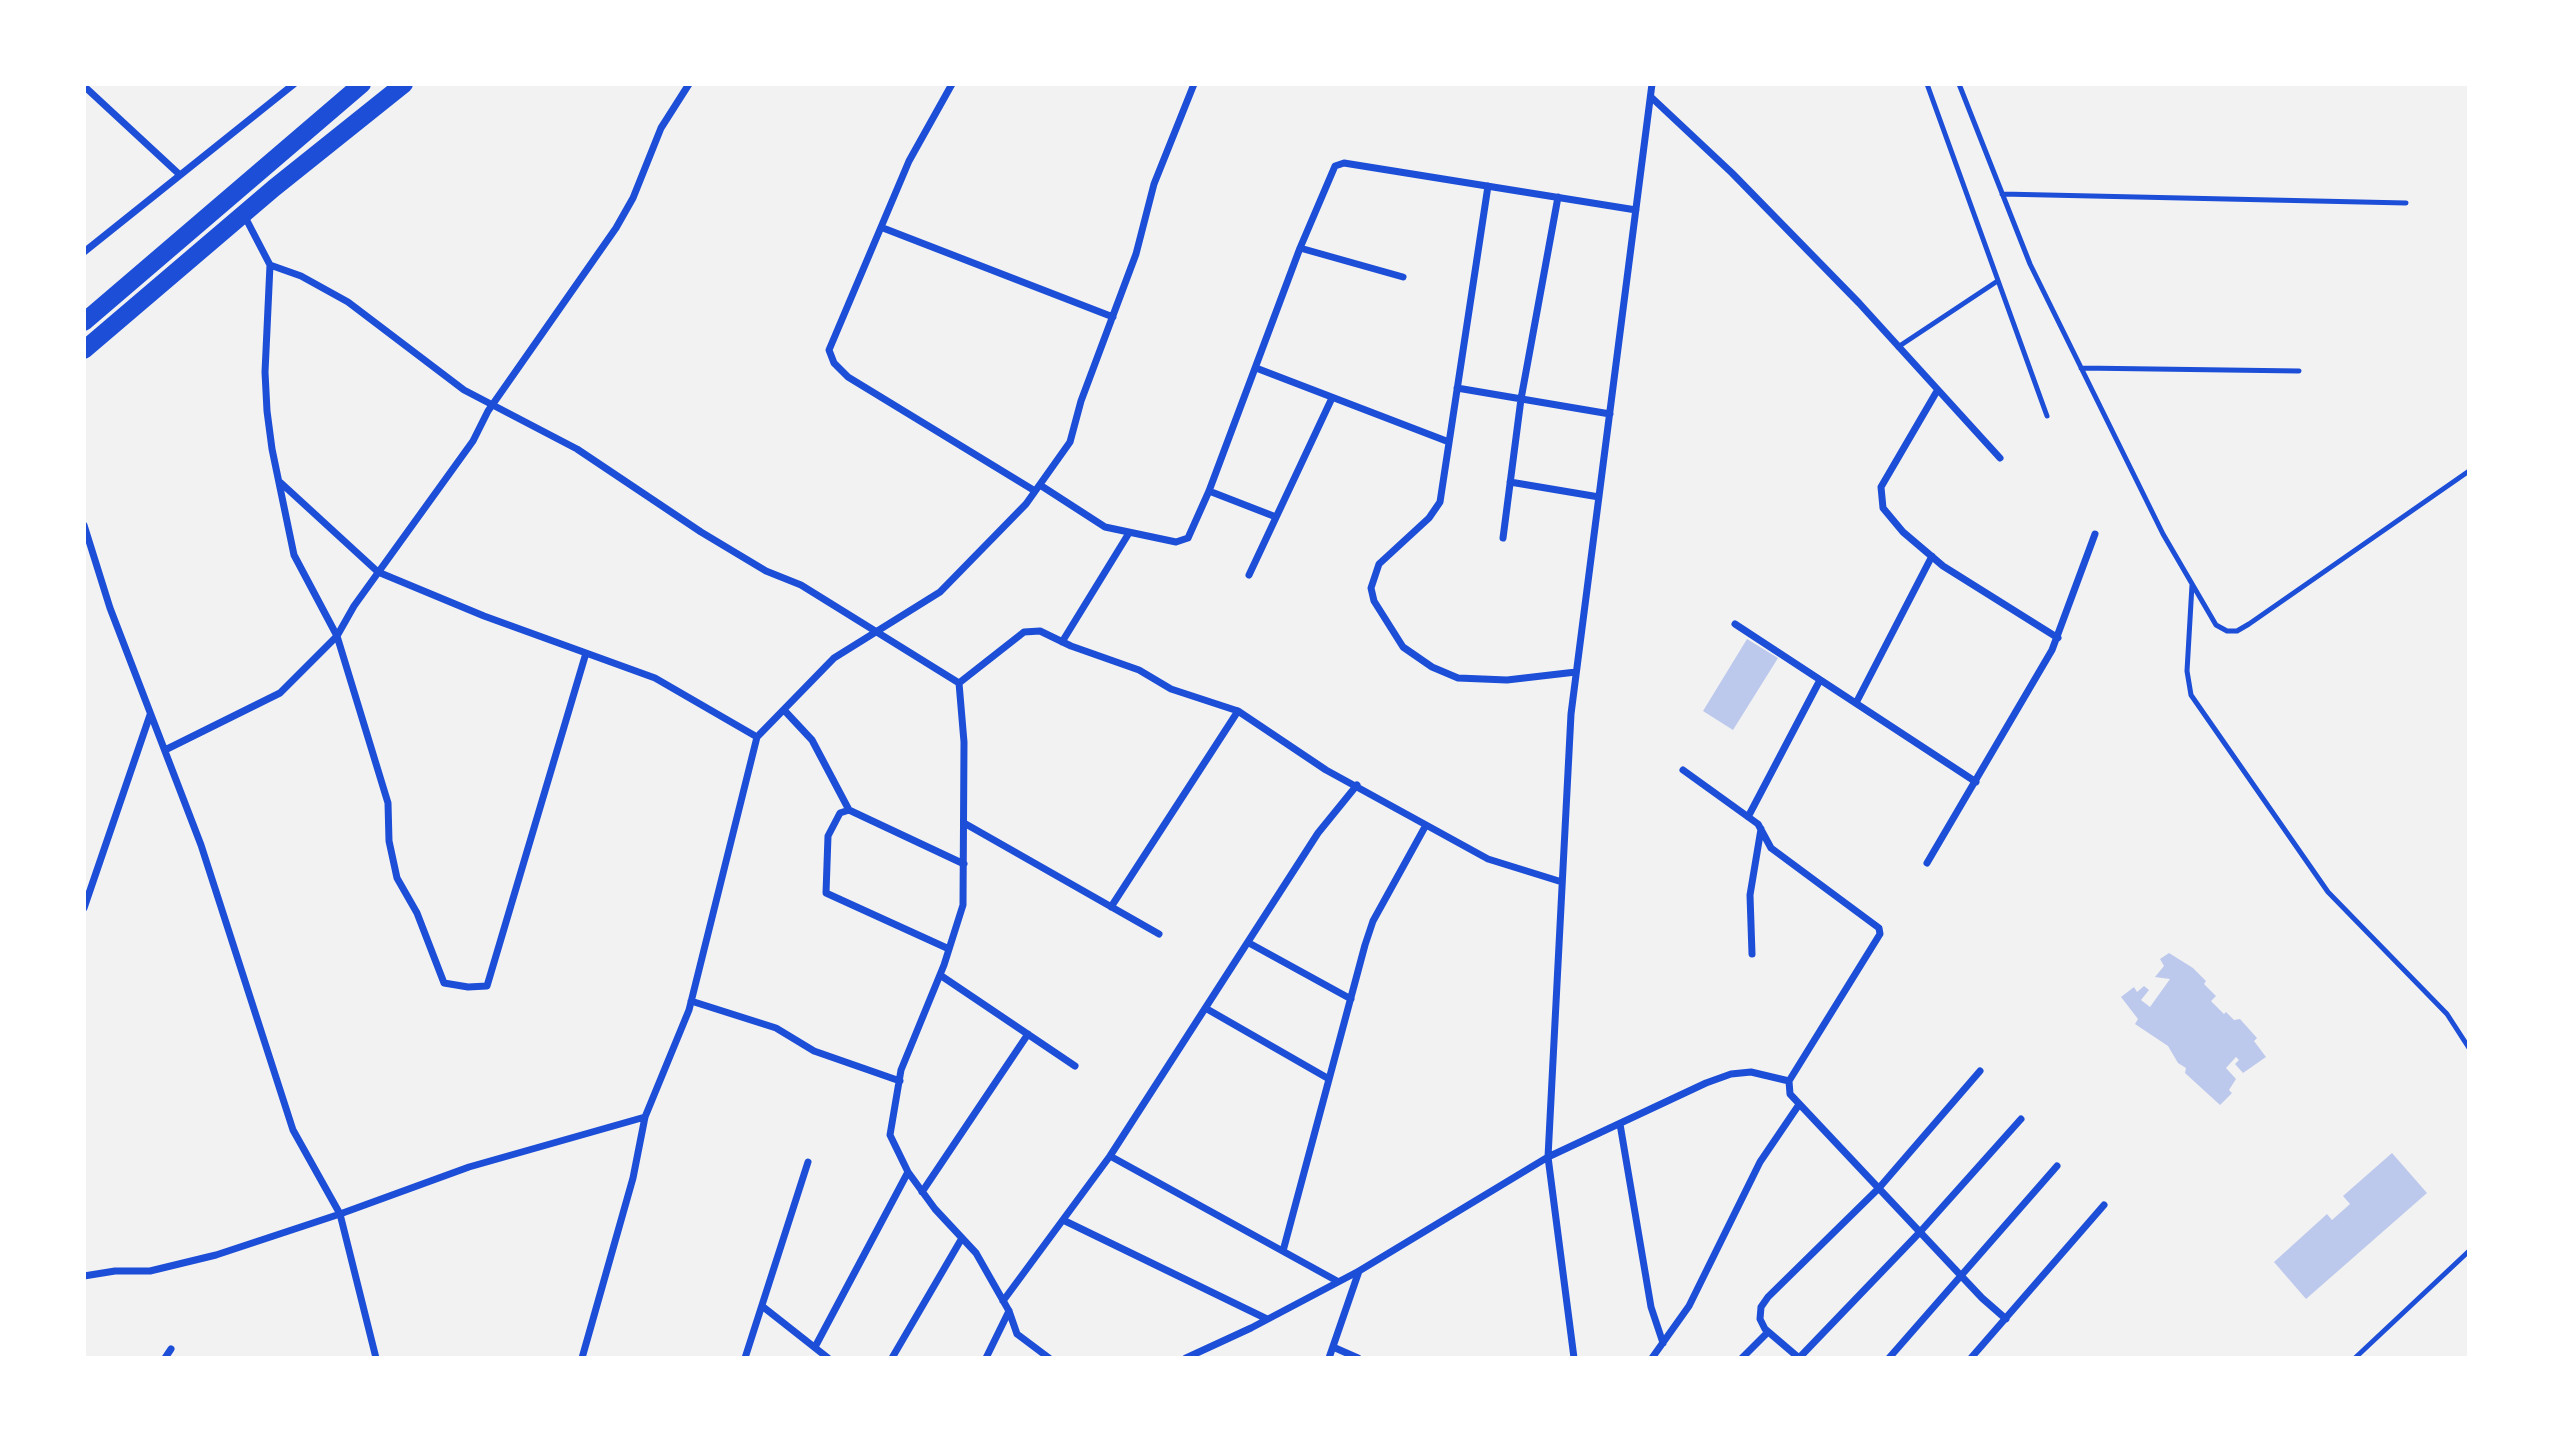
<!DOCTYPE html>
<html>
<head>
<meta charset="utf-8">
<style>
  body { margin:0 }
  #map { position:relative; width:2553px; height:1442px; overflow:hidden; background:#f2f2f2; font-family:Helvetica,sans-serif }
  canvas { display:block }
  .frame { position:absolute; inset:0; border:86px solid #fff; pointer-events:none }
</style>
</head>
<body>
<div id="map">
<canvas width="2553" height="1442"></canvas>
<div class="frame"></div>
</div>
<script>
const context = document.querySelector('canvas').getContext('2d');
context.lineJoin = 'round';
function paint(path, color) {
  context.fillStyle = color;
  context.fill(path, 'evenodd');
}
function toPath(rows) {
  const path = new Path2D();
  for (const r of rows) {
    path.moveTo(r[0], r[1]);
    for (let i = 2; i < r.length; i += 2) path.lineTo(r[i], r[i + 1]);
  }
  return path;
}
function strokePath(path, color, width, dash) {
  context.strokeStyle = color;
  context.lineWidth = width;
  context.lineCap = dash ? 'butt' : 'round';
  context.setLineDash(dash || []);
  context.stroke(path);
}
const building = toPath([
  [1747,639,1778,658,1733,730,1703,711],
  [2169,953,2193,968,2206,981,2204,984,2216,996,2211,1001,2224,1014,2226,1012,2234,1020,2240,1019,2257,1038,2254,1041,2266,1057,2243,1073,2235,1064,2239,1060,2236,1057,2226,1068,2236,1079,2229,1090,2232,1093,2220,1105,2185,1073,2186,1068,2178,1063,2168,1046,2135,1024,2138,1019,2121,997,2134,987,2137,992,2144,986,2149,990,2141,1000,2150,1007,2170,979,2155,977,2164,966,2160,959],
  [2392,1153,2427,1193,2306,1299,2274,1262,2327,1214,2332,1220,2350,1204,2343,1196]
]);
const service = toPath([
  [1927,84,2047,416],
  [1959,84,2030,264,2163,534,2216,625,2227,631,2237,631,2249,624,2469,471],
  [2002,194,2406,203],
  [1898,347,1996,282],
  [2081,368,2299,371],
  [2192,585,2187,671,2191,695,2328,892,2447,1014,2469,1048],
  [2355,1358,2469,1251]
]);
const minor = toPath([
  [952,84,909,161,829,350,834,363,848,377,1035,491],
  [84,86,180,175],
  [1651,97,1732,173,1859,303,2000,458],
  [1488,186,1440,502,1429,518,1379,564,1371,588,1374,601,1403,647,1432,667,1458,678,1507,680,1576,672],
  [244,215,270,265,265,372,267,411,272,449,294,555,337,636,388,803,389,841,397,878,417,913,444,983,468,987,487,986,586,653],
  [883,228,1113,317],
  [1300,248,1403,277],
  [84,252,294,84],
  [270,265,301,276,348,302,464,390,577,449,701,532,766,571,801,585,959,683,964,742,963,905,944,965,901,1070,890,1135,908,1172,935,1209,976,1253,1009,1311,1017,1334,1049,1358],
  [1256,368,1449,442],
  [1457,388,1610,414],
  [1937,391,1881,487,1883,508,1903,532,1943,566,2058,638],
  [1510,482,1599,497],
  [281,483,378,572,484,616,655,678,757,737],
  [1040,485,1105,527,1176,542,1188,538,1209,491,1300,248,1335,166,1344,163,1636,210],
  [1209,491,1276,517],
  [84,525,110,608,201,845,293,1130,340,1214,376,1358],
  [1503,538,1521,399,1558,197],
  [1249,575,1332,398],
  [1735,624,1976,782],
  [1062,642,1129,533],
  [959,683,1024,632,1040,631,1071,646,1139,670,1171,689,1238,711,1326,770,1488,859,1562,882],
  [1856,703,1932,556],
  [784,710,812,740,849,810],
  [165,750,280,693,337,636,354,606,473,441,488,411,616,228,633,198,661,128,689,84],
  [1683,770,1758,824,1771,848,1879,928,1880,934,1789,1081,1790,1094,1982,1298,2006,1319],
  [1748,817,1820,680],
  [964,823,1159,934],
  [1927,863,2052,650,2095,534],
  [1111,907,1238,711],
  [84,908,150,715],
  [1249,943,1351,999],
  [949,949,826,893,828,836,840,813,849,810,964,864],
  [1752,954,1750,895,1761,829],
  [940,975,1075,1066],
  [691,1001,776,1028,814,1051,900,1081],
  [1207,1009,1329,1079],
  [1620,1124,1651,1307,1663,1343],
  [1110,1156,1337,1281],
  [922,1192,1028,1034],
  [1063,1220,1267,1319],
  [1283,1251,1365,945,1373,921,1426,825],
  [84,1276,115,1271,150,1271,216,1255,340,1214,469,1167,645,1117],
  [1003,1301,1110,1156,1318,833,1357,785],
  [762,1306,828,1358],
  [815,1347,908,1172],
  [1333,1347,1358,1358],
  [165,1358,171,1349],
  [582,1358,633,1178,645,1117,689,1010,757,737,834,658,940,592,1026,504,1070,442,1081,401,1136,254,1154,184,1194,84],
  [745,1358,808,1162],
  [892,1358,962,1238],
  [986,1358,1009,1311],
  [1186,1358,1251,1328,1359,1271,1548,1157,1706,1083,1731,1074,1751,1072,1789,1081],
  [1329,1358,1359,1271],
  [1574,1358,1548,1157,1571,714,1652,84],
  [1652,1358,1689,1306,1760,1162,1798,1106],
  [1742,1358,1768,1332],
  [1799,1358,1765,1329,1760,1319,1761,1307,1768,1297,1879,1188,1980,1071],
  [1799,1358,1920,1232,2021,1119],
  [1889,1358,2057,1166],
  [1971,1358,2104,1205]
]);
const primary = toPath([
  [84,322,362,84],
  [84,350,274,188,404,84]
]);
paint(building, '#bdc9ec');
strokePath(service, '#1d4ed8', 5);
strokePath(minor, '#1d4ed8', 7);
strokePath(primary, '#1d4ed8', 18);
</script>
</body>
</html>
